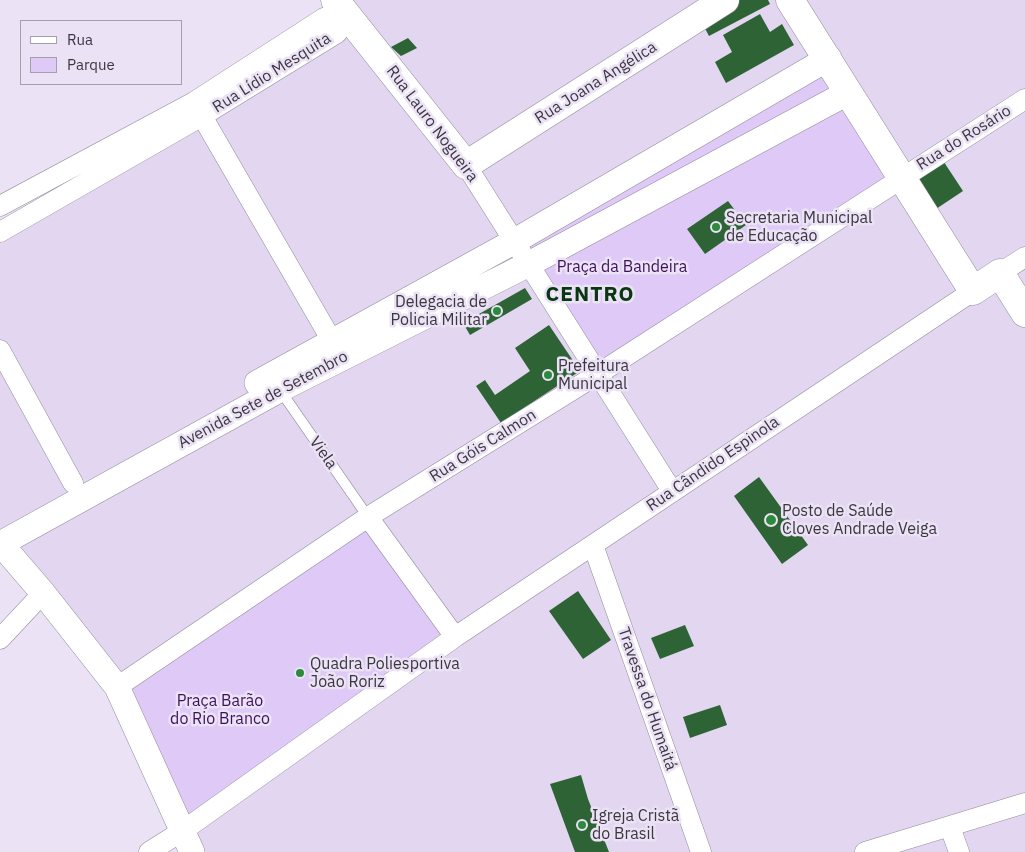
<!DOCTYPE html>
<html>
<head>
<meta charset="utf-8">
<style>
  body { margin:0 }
  #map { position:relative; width:1025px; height:852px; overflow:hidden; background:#ebe2f5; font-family:"IBM Plex Sans",sans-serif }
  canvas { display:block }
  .legend { position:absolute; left:20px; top:20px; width:162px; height:65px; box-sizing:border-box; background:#ebe2f5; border:1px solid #a59eac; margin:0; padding:6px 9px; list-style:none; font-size:15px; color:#3b373f }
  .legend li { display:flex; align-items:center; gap:10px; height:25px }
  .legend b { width:25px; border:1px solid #a59eac }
</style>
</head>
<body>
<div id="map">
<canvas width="1025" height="852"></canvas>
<ul class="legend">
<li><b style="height:6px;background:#fff"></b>Rua</li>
<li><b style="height:14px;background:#dfc9f6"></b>Parque</li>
</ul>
</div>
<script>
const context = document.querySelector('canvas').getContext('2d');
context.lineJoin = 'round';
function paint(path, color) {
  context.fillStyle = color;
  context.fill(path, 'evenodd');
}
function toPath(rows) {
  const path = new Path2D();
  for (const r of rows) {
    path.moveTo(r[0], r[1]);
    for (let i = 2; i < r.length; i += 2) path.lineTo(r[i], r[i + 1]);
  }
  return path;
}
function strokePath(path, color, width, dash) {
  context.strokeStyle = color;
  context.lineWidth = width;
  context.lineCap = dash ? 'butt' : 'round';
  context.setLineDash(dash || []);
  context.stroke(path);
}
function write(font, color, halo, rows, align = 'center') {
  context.font = font + ' "IBM Plex Sans",sans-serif';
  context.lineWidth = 5;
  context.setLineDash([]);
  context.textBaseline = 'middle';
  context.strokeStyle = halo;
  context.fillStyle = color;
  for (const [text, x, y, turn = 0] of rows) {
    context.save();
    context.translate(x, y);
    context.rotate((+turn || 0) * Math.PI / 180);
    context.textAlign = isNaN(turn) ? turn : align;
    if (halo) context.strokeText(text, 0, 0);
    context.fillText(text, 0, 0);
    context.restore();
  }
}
const built = toPath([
  [353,0,1025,0,1025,852,192,852,117,687,0,543,0,232]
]);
const green = toPath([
  [829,58,902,177,598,374,513,242],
  [368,517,455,637,184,830,117,687]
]);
const building = toPath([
  [736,0,768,0,770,4,709,36,700,19],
  [760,14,770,32,782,24,794,45,726,83,715,62,732,52,723,35],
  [408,38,417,48,401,56,391,47],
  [938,153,963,191,927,215,902,177],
  [728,201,746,225,705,254,687,229],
  [525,288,532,299,470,335,463,323],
  [549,325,580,371,501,423,476,386,485,380,495,395,530,371,515,348],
  [759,477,808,545,782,564,734,496],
  [578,591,611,640,583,659,549,611],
  [685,625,694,646,660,659,651,638],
  [720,705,727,725,690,738,683,717],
  [581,775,588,799,609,852,575,852,550,784]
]);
const service = toPath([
  [280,390,368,517]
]);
const minor = toPath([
  [195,104,332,341],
  [466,165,672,491],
  [0,206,194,102,324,18,344,11],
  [0,232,202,116,337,33,344,11],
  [1000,273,1025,257],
  [0,350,73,483],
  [368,517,455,637],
  [593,545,701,852],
  [0,639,43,593],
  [117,687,368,517,598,374,1025,99],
  [950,827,959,852],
  [149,852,184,830,455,637,973,291],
  [865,852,1025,803]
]);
const tertiary = toPath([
  [257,383,513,242,829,58],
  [0,543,43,593,117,687,192,852],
  [0,544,279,390,529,264,849,92]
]);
const secondary = toPath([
  [335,0,466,165,725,0],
  [790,0,973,291,1000,273,1025,313]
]);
const markers = [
  [716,227,5,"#2c8a3d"],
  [497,311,5,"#2c8a3d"],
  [548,375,5,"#2c8a3d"],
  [771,520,6,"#2c8a3d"],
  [300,673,5,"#2c8a3d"],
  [582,825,5,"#2c8a3d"]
];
const streetNames = [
  ["Rua Lídio Mesquita",272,73,-32],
  ["Rua Joana Angélica",596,83,-32],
  ["Rua Lauro Nogueira",432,124,53],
  ["Rua do Rosário",964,138,-32],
  ["Avenida Sete de Setembro",263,400,-28],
  ["Rua Góis Calmon",483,446,-32],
  ["Viela",323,453,55],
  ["Rua Cândido Espinola",713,464,-34],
  ["Travessa do Humaitá",647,699,71]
];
const poiNames = [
  ["Secretaria Municipal",726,218],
  ["de Educação",726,236],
  ["Delegacia de",487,302,"right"],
  ["Policia Militar",487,320,"right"],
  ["Prefeitura",558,366],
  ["Municipal",558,384],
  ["Posto de Saúde",782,511],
  ["Cloves Andrade Veiga",782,529],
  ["Quadra Poliesportiva",310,664],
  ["João Roriz",310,682],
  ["Igreja Cristã",592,816],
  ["do Brasil",592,834]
];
const parkNames = [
  ["Praça da Bandeira",622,267],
  ["Praça Barão",220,701],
  ["do Rio Branco",220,719]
];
const districtNames = [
  ["CENTRO",590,295]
];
paint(built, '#e2d6f0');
paint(green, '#dfc9f6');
paint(building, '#2e6435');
strokePath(service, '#938b9d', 11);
strokePath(minor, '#938b9d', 21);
strokePath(tertiary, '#938b9d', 26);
strokePath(secondary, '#938b9d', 29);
strokePath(service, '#fff', 10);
strokePath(minor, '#fff', 20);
strokePath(tertiary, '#fff', 25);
strokePath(secondary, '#fff', 28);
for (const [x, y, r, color] of markers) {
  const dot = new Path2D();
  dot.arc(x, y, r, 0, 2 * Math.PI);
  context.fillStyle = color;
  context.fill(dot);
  strokePath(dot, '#ebe2f5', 2);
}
write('16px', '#3b373f', '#ebe2f5', streetNames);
write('16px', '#3b373f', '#ebe2f5', poiNames, 'left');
write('16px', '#3d115b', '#ebe2f5', parkNames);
context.letterSpacing = '1px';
write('bold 21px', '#093712', '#ebe2f5', districtNames);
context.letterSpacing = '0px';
</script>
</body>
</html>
